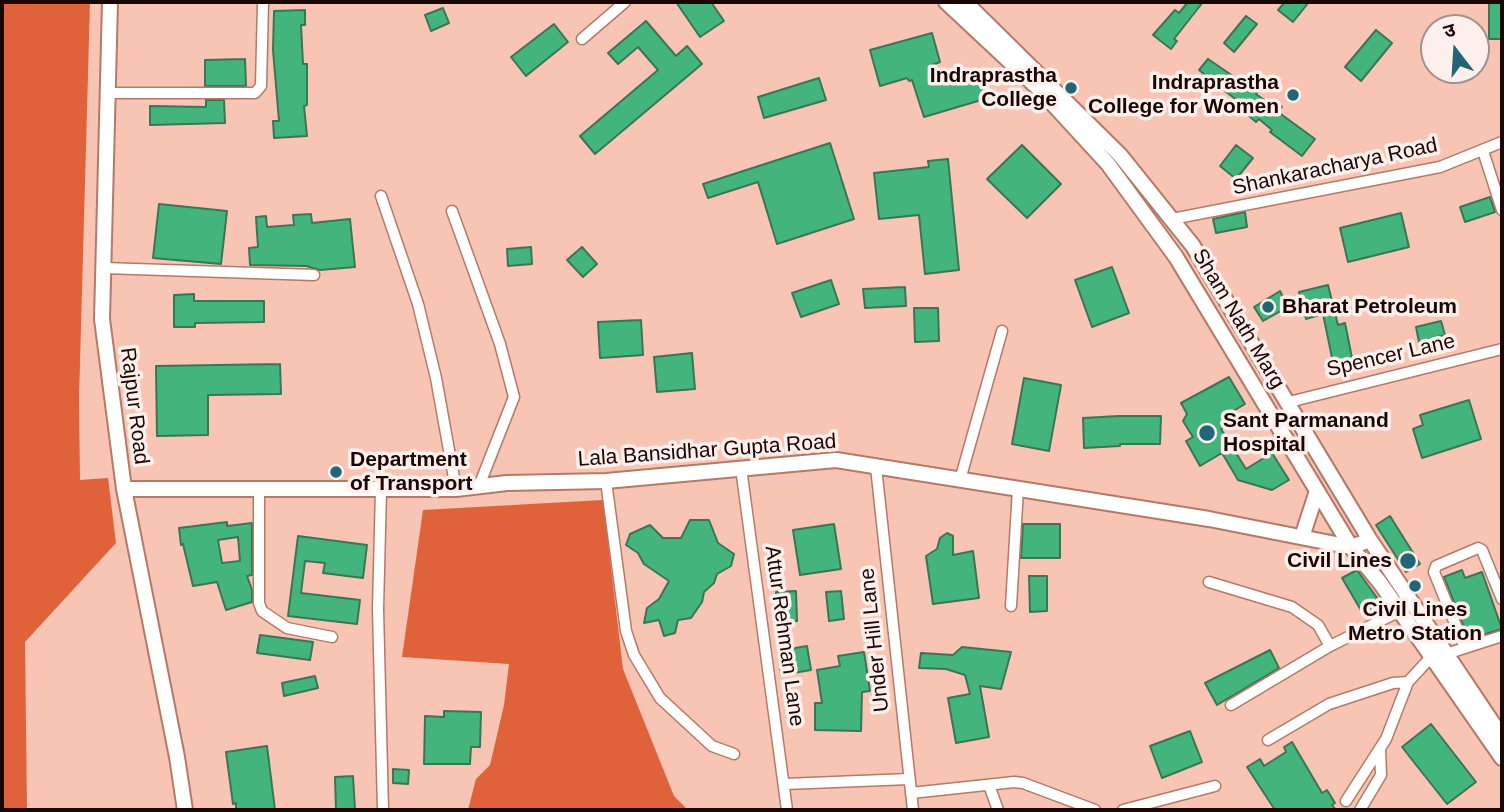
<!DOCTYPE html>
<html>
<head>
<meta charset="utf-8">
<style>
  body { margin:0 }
  #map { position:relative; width:1504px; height:812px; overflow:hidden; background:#f8c4b4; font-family:Arial,"Noto Sans Devanagari",sans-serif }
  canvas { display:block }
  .frame { position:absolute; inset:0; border:4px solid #1a0602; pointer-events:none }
  .north { position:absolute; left:1420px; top:14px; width:70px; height:70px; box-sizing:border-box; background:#fdefeb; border:2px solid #a2928e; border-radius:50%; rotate:343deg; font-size:19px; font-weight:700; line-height:28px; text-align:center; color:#1a0602 }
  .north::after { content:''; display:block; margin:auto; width:24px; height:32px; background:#216677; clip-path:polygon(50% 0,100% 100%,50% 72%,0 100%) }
</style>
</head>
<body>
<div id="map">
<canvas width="1504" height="812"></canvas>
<div class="frame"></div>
<div class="north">उ</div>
</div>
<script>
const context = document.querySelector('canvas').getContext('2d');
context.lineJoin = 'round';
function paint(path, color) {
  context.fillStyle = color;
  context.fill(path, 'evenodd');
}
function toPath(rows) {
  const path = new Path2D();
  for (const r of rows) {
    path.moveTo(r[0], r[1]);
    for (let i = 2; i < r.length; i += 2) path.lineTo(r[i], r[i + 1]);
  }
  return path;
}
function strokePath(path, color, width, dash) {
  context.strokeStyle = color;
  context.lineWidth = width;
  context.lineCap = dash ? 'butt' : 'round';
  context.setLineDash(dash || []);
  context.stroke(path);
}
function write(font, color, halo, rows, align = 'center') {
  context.font = font + ' Arial,sans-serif';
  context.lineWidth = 7;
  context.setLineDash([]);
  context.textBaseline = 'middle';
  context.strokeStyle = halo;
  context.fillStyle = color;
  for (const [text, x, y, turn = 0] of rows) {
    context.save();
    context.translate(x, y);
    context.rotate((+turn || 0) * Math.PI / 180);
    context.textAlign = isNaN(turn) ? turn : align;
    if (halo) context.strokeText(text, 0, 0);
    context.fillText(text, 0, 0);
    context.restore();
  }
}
const forest = toPath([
  [2,2,90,2,79,398,80,480,108,478,116,543,25,642,27,810,2,810],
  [603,500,623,669,674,796,688,810,468,810,476,779,490,765,504,705,509,664,402,657,423,510]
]);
const building = toPath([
  [676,2,711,2,724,21,700,37,676,2],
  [1188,2,1203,2,1174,39,1177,41,1171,49,1153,35,1175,10,1179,13,1188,2],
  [1285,2,1309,2,1293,22,1278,10,1285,2],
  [1489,2,1502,2,1502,39,1489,39,1489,2],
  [443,8,449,23,431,31,425,15,443,8],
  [305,10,305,25,301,25,303,64,307,64,307,105,304,106,307,136,274,138,273,121,279,121,273,50,274,11,305,10],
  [1246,16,1257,24,1234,52,1224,43,1246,16],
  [646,21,676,56,687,46,702,64,595,154,580,136,658,70,638,47,618,64,608,53,646,21],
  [554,24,568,42,526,76,511,57,554,24],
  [1376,30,1392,43,1361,81,1345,67,1376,30],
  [932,33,940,62,932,65,938,85,980,72,988,98,924,117,912,80,909,81,907,78,880,86,870,50,932,33],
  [245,59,246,86,205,86,205,60,245,59],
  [1208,59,1249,87,1253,83,1260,89,1256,94,1271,105,1275,101,1282,107,1278,112,1315,139,1302,156,1270,132,1272,130,1259,119,1256,122,1235,104,1238,101,1221,88,1219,92,1202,79,1205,75,1199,70,1208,59],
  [819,78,826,100,764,118,758,97,819,78],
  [206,100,224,100,225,123,150,125,150,106,206,107,206,100],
  [830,143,854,219,777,244,758,182,708,198,703,184,830,143],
  [1022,145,1061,184,1027,218,987,179,1022,145],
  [1236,145,1253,158,1236,179,1220,166,1236,145],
  [948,159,959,270,925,274,919,215,879,219,874,173,929,167,928,161,948,159],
  [1490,197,1495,212,1465,222,1460,207,1490,197],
  [159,204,227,211,221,264,153,258,159,204],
  [1245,212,1247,227,1216,233,1213,219,1245,212],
  [1401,213,1409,247,1348,262,1340,228,1401,213],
  [311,214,312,223,350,219,355,267,320,270,306,266,250,265,249,248,258,247,256,217,266,216,267,227,294,225,293,215,311,214],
  [531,247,532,264,508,266,507,249,531,247],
  [582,247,597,264,583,277,567,260,582,247],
  [1112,267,1129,313,1092,327,1075,280,1112,267],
  [831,280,839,304,801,317,792,293,831,280],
  [1328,285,1338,325,1345,323,1354,368,1335,372,1323,314,1306,319,1299,292,1328,285],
  [905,287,906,306,865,308,863,289,905,287],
  [1280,291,1288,307,1263,321,1254,307,1280,291],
  [194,294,194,301,264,301,264,322,195,323,195,327,174,327,174,295,194,294],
  [914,308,938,308,939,341,915,342,914,308],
  [641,320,643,355,600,358,598,322,641,320],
  [1441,321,1445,335,1419,342,1416,327,1441,321],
  [692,353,695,389,657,392,654,357,692,353],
  [280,364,281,394,208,395,208,435,157,436,156,366,280,364],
  [1229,377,1245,404,1230,413,1234,421,1221,429,1246,469,1272,453,1289,480,1272,490,1238,480,1222,453,1200,466,1186,441,1193,437,1183,421,1187,414,1181,403,1229,377],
  [1024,378,1061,385,1049,451,1012,444,1024,378],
  [1469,400,1481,439,1422,458,1413,429,1423,425,1420,415,1469,400],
  [1119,416,1161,416,1160,444,1120,444,1120,446,1084,448,1083,418,1119,416],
  [1390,516,1420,564,1406,572,1376,525,1390,516],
  [690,520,709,520,718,543,734,554,731,566,717,574,714,583,704,592,702,602,691,618,678,620,675,633,664,636,659,620,644,623,647,608,659,599,669,581,644,564,638,553,626,545,630,534,650,525,663,538,681,538,690,520],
  [227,522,227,526,252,523,252,575,247,576,252,590,252,602,226,610,217,582,193,586,183,544,181,545,179,528,227,522],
  [238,537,240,561,222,563,218,540,238,537],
  [834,524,841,569,800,575,793,530,834,524],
  [1023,524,1060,524,1060,558,1021,558,1023,524],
  [947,533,953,536,953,555,973,551,979,598,933,604,926,556,937,549,940,538,947,533],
  [298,536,367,545,363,578,323,573,325,563,305,561,301,593,360,600,357,624,288,616,298,536],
  [1357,570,1383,606,1365,617,1342,578,1357,570],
  [1462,570,1465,578,1482,572,1502,629,1469,639,1444,577,1462,570],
  [1029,576,1047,576,1047,611,1030,612,1029,576],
  [796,591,797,621,777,622,776,592,796,591],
  [841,591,844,619,829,621,826,592,841,591],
  [260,635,313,642,310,660,257,653,260,635],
  [807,646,811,670,781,675,778,651,807,646],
  [962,647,1011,652,1001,689,980,686,989,737,956,743,948,698,970,694,965,675,946,669,919,668,921,653,953,655,962,647],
  [1270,650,1279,668,1217,705,1205,683,1270,650],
  [864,652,870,691,862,692,861,731,815,730,815,703,822,703,817,670,840,666,838,656,864,652],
  [315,676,318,688,284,696,282,683,315,676],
  [444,711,481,712,480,747,471,747,470,764,424,764,425,716,444,717,444,711],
  [1431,724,1476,782,1447,804,1402,747,1431,724],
  [1190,731,1202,762,1162,778,1150,746,1190,731],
  [1292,742,1322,793,1327,790,1335,803,1332,805,1336,810,1275,810,1247,767,1260,759,1264,766,1286,752,1284,747,1292,742],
  [267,746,275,810,236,810,236,803,233,804,226,752,267,746],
  [393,769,409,770,408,784,393,783,393,769],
  [353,776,355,810,336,810,335,777,353,776]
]);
const street = toPath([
  [582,39,625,2],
  [108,93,255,93,261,86,263,2],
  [1483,151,1502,210],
  [381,196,418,304,436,378,456,489],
  [452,211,500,344,514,397,479,486],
  [1172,219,1440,167,1502,142],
  [104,268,314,275],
  [1289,402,1502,349],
  [876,467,913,810],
  [741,468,787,810],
  [960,480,1002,331],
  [606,481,626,631,634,655,660,698,712,746,734,754],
  [259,490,259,603,262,611,287,628,332,637],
  [381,490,378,609,383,810],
  [1209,582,1292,607,1318,625,1330,646],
  [1011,606,1018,489],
  [1465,648,1434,572,1436,566,1478,548,1482,550,1502,599],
  [1446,654,1502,636],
  [1231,705,1330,646,1400,611],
  [1268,740,1329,704,1393,683,1408,682],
  [785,784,909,779],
  [989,785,998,810],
  [911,793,1014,782,1023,783,1095,810],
  [1346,801,1386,739,1408,682,1432,656],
  [1123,810,1215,786],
  [1360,810,1381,775,1380,750]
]);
const secondary = toPath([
  [110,2,102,319,124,489,177,757,185,810],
  [946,2,1040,90,1108,164,1176,257,1351,547,1381,584,1502,758],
  [965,2,1120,155,1193,246,1370,540,1502,737],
  [124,489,456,489,507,483,606,481,836,460,1209,519,1351,547,1370,540],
  [1302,537,1317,491]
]);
const markers = [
  [1071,88,7,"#216677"],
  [1293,95,7,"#216677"],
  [1268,307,7,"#216677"],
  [1207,433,9,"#216677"],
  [336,472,7,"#216677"],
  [1408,561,9,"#216677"],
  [1415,586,7,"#216677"]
];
const poiNames = [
  ["Indraprastha",1057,76],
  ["College",1057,100],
  ["Indraprastha",1279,83],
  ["College for Women",1279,107],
  ["Bharat Petroleum",1282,307,"left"],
  ["Sant Parmanand",1223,421,"left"],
  ["Hospital",1223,445,"left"],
  ["Department",350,460,"left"],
  ["of Transport",350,484,"left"],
  ["Civil Lines",1392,561],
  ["Civil Lines",1415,610,"center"],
  ["Metro Station",1415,634,"center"]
];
const streetNames = [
  ["Shankaracharya Road",1335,167,-12],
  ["Sham Nath Marg",1238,319,59],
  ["Spencer Lane",1391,356,-13],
  ["Rajpur Road",134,406,83],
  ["Lala Bansidhar Gupta Road",707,451,-4],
  ["Attur Rehman Lane",784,636,82],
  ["Under Hill Lane",875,640,-96]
];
paint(forest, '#e0623a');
paint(building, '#43b57c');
strokePath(building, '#3b7556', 2);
strokePath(street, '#b57a67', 13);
strokePath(secondary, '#b57a67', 18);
strokePath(street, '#fff', 10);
strokePath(secondary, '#fff', 14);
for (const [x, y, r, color] of markers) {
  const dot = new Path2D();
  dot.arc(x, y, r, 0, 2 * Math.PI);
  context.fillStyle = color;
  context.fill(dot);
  strokePath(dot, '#fdefeb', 2.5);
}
write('bold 21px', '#1a0602', '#fdefeb', poiNames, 'right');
write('21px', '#1a0602', '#fdefeb', streetNames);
</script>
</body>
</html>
